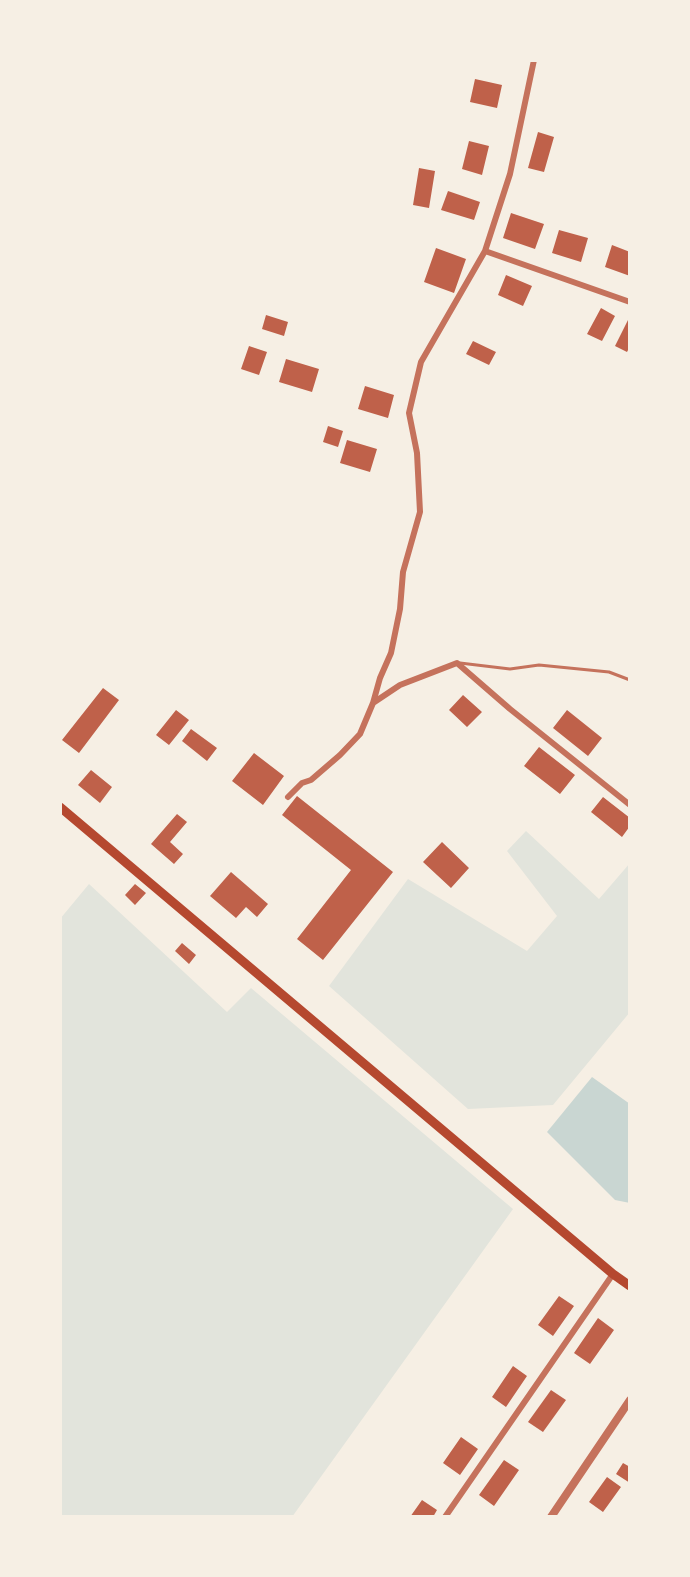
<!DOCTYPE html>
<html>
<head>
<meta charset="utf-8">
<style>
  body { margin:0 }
  #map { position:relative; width:690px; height:1577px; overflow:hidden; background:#f6efe4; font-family:Inter,sans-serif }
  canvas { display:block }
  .frame { position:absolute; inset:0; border:62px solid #f6efe4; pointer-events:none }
</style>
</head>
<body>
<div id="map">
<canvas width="690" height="1577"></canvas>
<div class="frame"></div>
</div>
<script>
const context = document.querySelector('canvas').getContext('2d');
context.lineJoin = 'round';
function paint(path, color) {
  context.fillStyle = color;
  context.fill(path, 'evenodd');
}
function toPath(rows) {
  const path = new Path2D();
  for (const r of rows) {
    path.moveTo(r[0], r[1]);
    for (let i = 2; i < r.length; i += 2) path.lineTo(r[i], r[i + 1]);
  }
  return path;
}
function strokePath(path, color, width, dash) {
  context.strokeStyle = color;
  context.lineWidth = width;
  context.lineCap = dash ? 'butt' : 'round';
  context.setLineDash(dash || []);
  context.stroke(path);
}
const green = toPath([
  [526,831,599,899,630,863,630,1012,553,1105,468,1109,329,986,408,879,527,951,557,916,507,851],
  [89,884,227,1012,251,988,513,1209,292,1517,60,1517,60,919]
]);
const water = toPath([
  [592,1077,630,1104,630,1203,615,1200,547,1132]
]);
const building = toPath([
  [475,79,502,85,497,108,470,102],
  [538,132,554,137,544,172,528,168],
  [469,141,489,146,482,175,462,169],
  [419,168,435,171,429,208,413,205],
  [448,191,480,202,474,220,441,210],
  [511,213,544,224,535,249,503,238],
  [559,230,588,238,581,262,552,253],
  [612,245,630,252,630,276,605,267],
  [436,248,466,259,454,293,424,282],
  [506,275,532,286,523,306,498,295],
  [601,308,615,316,602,341,587,334],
  [266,315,288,322,284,336,262,329],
  [628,320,630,321,630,346,627,352,615,346],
  [473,341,496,352,489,365,466,354],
  [249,346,267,352,259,375,241,369],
  [286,359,319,369,312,392,279,382],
  [365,386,394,395,388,418,358,409],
  [328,426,343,431,338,447,323,442],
  [347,440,377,449,370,472,340,463],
  [103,688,119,700,79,753,62,740],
  [463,695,482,712,467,727,449,710],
  [176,710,189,720,169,745,156,735],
  [567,710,602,738,588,756,553,728],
  [191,729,217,748,207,761,182,741],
  [539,747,575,775,560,794,524,766],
  [254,753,284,776,263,805,232,781],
  [91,770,112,787,100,803,78,785],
  [297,796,393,872,323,960,297,939,351,870,282,815],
  [603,797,630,818,630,826,622,837,591,812],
  [177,814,187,822,170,842,183,854,174,864,151,844],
  [442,842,469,868,451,888,423,862],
  [231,872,268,904,257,917,246,907,236,918,210,896],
  [135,884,146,893,135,905,125,895],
  [182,943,196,955,189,964,175,951],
  [559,1296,574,1306,553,1336,538,1325],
  [598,1318,614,1330,590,1364,574,1353],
  [513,1366,527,1376,506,1407,492,1397],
  [551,1390,566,1400,543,1432,528,1422],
  [461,1437,478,1449,460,1475,443,1463],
  [504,1460,519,1470,494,1506,479,1495],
  [623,1463,630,1467,630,1483,616,1474],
  [607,1477,621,1487,603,1512,589,1502],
  [422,1500,437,1510,433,1517,410,1517]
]);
const service = toPath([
  [460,663,510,669,539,665,609,672,630,680]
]);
const minor = toPath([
  [534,60,510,174,485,251,630,302],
  [373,703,400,685,457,663,510,709,630,805],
  [288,797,302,783,311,780,340,755,360,734,373,703,380,678,391,653,400,609,403,572,420,512,417,453,409,413,421,362,485,251],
  [445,1517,613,1274]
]);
const tertiary = toPath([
  [551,1517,630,1400]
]);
const secondary = toPath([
  [60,807,613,1274,630,1286]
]);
paint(green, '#e2e4dc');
paint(water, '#c9d6d2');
paint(building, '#bf614a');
strokePath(service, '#c5725c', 3);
strokePath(minor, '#c5725c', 6);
strokePath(tertiary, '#c5725c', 8);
strokePath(secondary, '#b5482f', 9);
</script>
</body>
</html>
